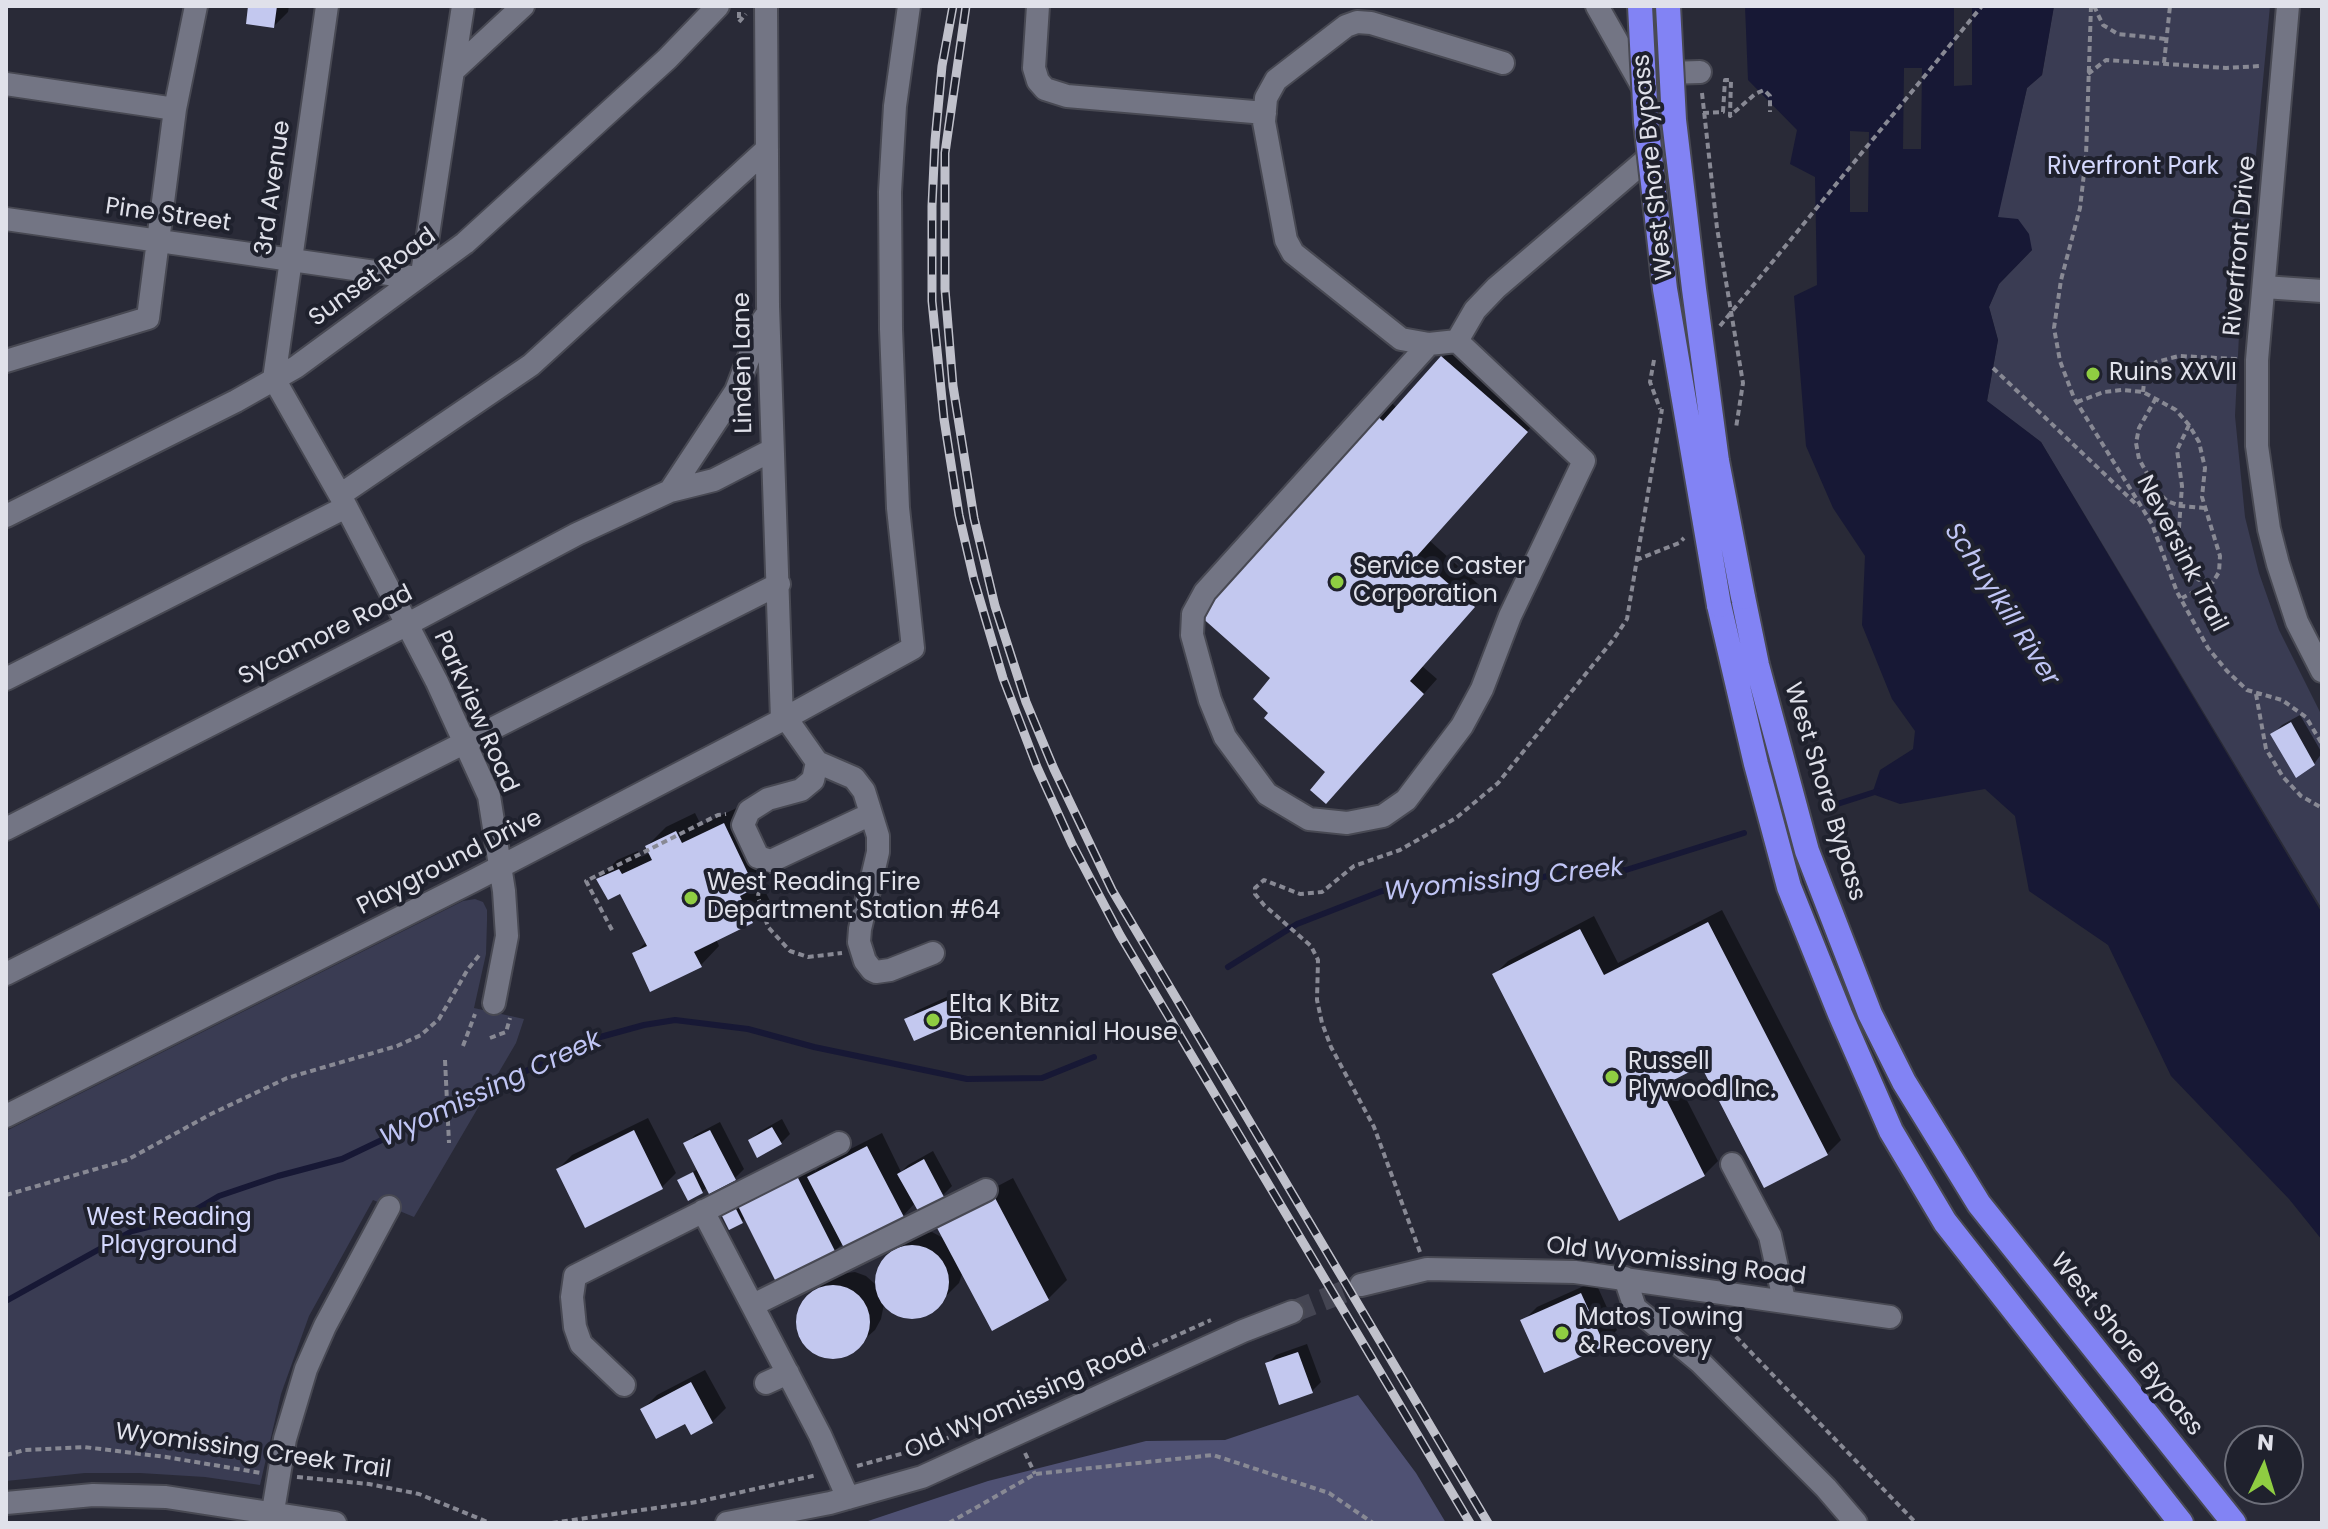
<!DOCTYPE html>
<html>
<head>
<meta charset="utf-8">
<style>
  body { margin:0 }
  #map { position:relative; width:2328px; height:1529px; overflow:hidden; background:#292a37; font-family:Poppins,sans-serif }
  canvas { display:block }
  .frame { position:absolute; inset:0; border:8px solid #e0e1ea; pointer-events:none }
  .north { position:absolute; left:2224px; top:1425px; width:80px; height:80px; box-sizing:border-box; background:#1f212d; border:2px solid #6c6e79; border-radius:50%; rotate:4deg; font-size:22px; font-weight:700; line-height:32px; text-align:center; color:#e0e1ea }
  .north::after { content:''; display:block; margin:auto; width:28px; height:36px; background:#8fcd42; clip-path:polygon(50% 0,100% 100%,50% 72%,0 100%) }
</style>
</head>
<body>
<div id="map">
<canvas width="2328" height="1529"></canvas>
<div class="frame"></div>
<div class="north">N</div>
</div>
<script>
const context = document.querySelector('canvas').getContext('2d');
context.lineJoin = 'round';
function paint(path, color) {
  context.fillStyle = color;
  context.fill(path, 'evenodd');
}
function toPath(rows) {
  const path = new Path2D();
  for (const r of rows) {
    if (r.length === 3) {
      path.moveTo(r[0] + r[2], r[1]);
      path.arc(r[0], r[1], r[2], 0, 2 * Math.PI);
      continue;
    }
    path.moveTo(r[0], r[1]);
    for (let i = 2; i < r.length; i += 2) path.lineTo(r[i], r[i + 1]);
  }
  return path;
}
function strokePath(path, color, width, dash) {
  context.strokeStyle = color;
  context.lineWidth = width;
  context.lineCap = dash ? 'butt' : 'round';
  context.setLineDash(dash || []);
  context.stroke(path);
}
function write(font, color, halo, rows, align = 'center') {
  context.font = font + ' Poppins,sans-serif';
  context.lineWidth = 8;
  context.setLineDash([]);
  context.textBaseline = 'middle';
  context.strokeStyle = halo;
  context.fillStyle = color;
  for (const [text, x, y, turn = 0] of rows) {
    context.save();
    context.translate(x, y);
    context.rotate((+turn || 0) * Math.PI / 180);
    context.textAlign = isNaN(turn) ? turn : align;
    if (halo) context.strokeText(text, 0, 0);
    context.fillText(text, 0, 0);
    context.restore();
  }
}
const green = toPath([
  [2054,6,2270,6,2239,335,2235,416,2245,517,2259,573,2279,630,2322,716,2322,909,2041,442,1987,401,1998,340,1989,307,1999,284,2032,250,1997,217,2027,88,2042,75],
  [475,899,483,902,487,910,487,921,486,954,474,1008,524,1019,516,1043,414,1217,373,1200,309,1316,281,1394,260,1485,205,1477,140,1473,85,1473,6,1481,6,1131,463,901]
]);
const forest = toPath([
  [1358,1395,1416,1473,1446,1523,862,1523,988,1481,1146,1441,1225,1440]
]);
const water = toPath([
  [1745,6,1954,6,1954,86,1972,85,1972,6,2054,6,2042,75,2027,88,1998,217,2018,219,2029,234,2032,250,1999,284,1989,307,1998,340,1987,401,2041,442,2322,913,2322,1240,2289,1199,2171,1076,2108,945,2029,891,2015,816,1985,789,1900,804,1872,794,1880,770,1913,749,1915,731,1892,699,1862,625,1865,556,1833,508,1806,446,1794,296,1817,285,1815,177,1790,164,1797,130,1748,80],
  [1904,68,1922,68,1921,149,1903,149],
  [1850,131,1869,132,1868,212,1850,212]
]);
const shadow = toPath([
  [250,6,289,6,288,12,274,26],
  [1456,343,1540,417,1430,541,1487,592,1422,666,1437,679,1340,788,1271,712,1273,678,1378,417,1392,403,1397,408],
  [2300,715,2322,753,2314,764,2273,734,2282,725],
  [743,805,773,868,760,881,771,903,752,922,716,939,719,946,701,965,634,954,647,941,621,891,599,879,617,860,638,851,641,857,650,853,647,846,666,827,695,813,701,825],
  [1722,910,1841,1140,1827,1154,1702,1063,1675,1077,1718,1161,1704,1175,1494,975,1508,961,1594,916,1618,963],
  [962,990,970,1009,961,1018,907,1020,916,1011],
  [648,1118,676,1173,662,1187,558,1169,572,1155],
  [782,1119,790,1134,781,1143,750,1141,759,1132],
  [720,1122,744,1169,735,1178,708,1186,702,1192,679,1180,698,1169,686,1144,695,1135],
  [882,1133,901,1172,908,1165,933,1151,952,1186,943,1195,918,1209,915,1203,903,1216,843,1243,835,1251,746,1217,742,1221,720,1209,810,1160,815,1171,823,1163],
  [1013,1178,1067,1280,1048,1299,963,1271,959,1283,928,1314,916,1317,904,1317,892,1312,884,1304,881,1319,875,1330,850,1352,839,1357,817,1353,808,1347,798,1327,801,1306,832,1275,855,1272,866,1276,875,1284,879,1268,901,1243,911,1236,932,1232,945,1239,958,1207],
  [1595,1281,1617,1330,1603,1344,1523,1321,1537,1307],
  [1307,1344,1321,1382,1312,1391,1267,1364,1276,1355],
  [705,1370,726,1408,712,1422,685,1421,643,1409,657,1395]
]);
const stream = toPath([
  [1828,807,1878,791],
  [1228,967,1297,924,1382,891,1503,886,1575,870,1626,870,1744,833],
  [6,1301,132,1231,180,1219,219,1196,278,1176,342,1159,593,1039,644,1025,675,1020,748,1029,814,1047,967,1079,1042,1078,1094,1057]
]);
const building = toPath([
  [248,6,277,6,274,28,246,24],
  [1441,356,1528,432,1417,556,1475,607,1410,681,1424,694,1326,804,1310,790,1325,772,1264,718,1268,713,1253,699,1270,678,1199,615,1376,415,1383,421],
  [2291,722,2315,765,2296,778,2270,734],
  [724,823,755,888,740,896,753,923,694,952,702,967,650,992,632,953,647,946,620,894,608,900,596,879,619,869,622,874,652,860,645,846,676,831,682,843],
  [1708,922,1828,1155,1764,1188,1701,1066,1660,1087,1705,1176,1619,1221,1492,974,1580,929,1604,975],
  [953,998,962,1020,914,1041,904,1019],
  [772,1127,782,1144,757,1158,748,1140],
  [634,1130,663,1189,585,1228,556,1169],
  [710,1130,736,1180,709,1194,683,1143],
  [867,1146,904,1217,844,1248,807,1177],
  [924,1159,944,1197,918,1211,897,1174],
  [693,1172,703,1193,688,1201,677,1180],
  [795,1172,836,1253,776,1282,736,1202],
  [994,1196,1049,1300,992,1331,936,1226],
  [732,1201,743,1223,729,1230,718,1208],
  [912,1282,37],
  [833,1322,37],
  [1581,1293,1605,1346,1544,1373,1520,1320],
  [1298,1352,1313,1393,1279,1405,1265,1363],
  [691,1382,713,1423,691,1435,685,1424,656,1439,640,1409]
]);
const minorTunnel = toPath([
  [1292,1312,1361,1285]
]);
const path = toPath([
  [2091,6,2086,156,2080,208,2061,280,2054,328,2060,361,2074,398,2152,524,2177,592,2208,648,2227,671,2247,690,2282,700,2306,717,2322,744],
  [2094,6,2103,25,2118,34,2166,39],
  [739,12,739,22,746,14],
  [2164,63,2170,6],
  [2088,74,2106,60,2226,68,2261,66],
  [1702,93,1717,228,1743,383,1736,428],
  [1703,113,1723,112,1725,80,1731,80,1730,116,1755,94,1764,90,1770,96,1770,112],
  [1654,360,1650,382,1660,409],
  [1993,368,2138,506],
  [2143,392,2145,374,2156,362,2179,356,2238,359],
  [2156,398,2139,428,2136,443,2139,459,2157,491,2167,501,2181,506,2205,508],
  [2077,402,2104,392,2122,390,2143,392,2176,410,2189,425,2199,442,2205,468,2202,497,2220,556,2219,572,2213,582,2182,598],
  [2189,425,2177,450,2182,486,2178,541,2188,571,2199,580,2211,581],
  [1636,560,1679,543,1684,538],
  [2256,694,2266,749,2283,777,2301,796,2322,808],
  [760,880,758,897,768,927,790,951,808,957,842,953],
  [612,930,586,881,718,815,726,814],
  [490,1038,506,1032,510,1018],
  [463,1046,475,1014],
  [445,1060,449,1143],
  [6,1195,127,1160,211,1114,287,1078,397,1046,421,1035,439,1019,468,969,481,953],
  [1420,1252,1374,1127,1331,1047,1322,1023,1317,1000,1318,960,1311,946,1264,905,1255,894,1255,888,1264,880,1300,894,1322,892,1354,866,1400,850,1456,818,1498,783,1613,640,1627,619,1662,409],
  [1715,1315,1916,1523],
  [1025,1453,1035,1474],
  [6,1455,25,1450,84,1447,166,1457,261,1473],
  [857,1466,930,1446,1211,1320],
  [297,1477,369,1484,419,1494,490,1523],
  [552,1523,697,1502,817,1475],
  [949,1523,1035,1474,1213,1455,1329,1493,1373,1523]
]);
const minor = toPath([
  [327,6,274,379,340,495,437,682,489,796,504,891,507,936,494,1003],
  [766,6,768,306,782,720],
  [1038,6,1034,68,1038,81,1045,89,1067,96,1265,113],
  [2288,6,2257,360,2257,446,2269,529,2278,564,2297,622,2322,671],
  [453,71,463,6],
  [1637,74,1700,72],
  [6,84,175,109],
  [6,219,417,278],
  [422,274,453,71,523,6],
  [2264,287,2322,291],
  [1457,341,1475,310,1496,288,1661,147,1658,114,1597,6],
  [1429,344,1205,592,1193,614,1192,635,1210,700,1225,737,1267,794,1309,819,1347,823,1383,816,1406,800,1462,726,1482,689,1510,616,1584,461,1457,341,1429,344,1401,339,1293,253,1286,240,1264,122,1266,98,1276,80,1346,26,1357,22,1371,23,1503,63],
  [6,361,148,318,175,109,196,6],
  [670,491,736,391,764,318],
  [340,495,531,365,767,149],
  [6,516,236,401,296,367,465,243,667,59,718,6],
  [6,679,346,507],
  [786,718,817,762,854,778,864,791,878,836,878,852,860,929,859,942,865,961,872,970,876,972,890,970,933,953],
  [817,762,813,780,801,790,768,799,749,811,743,825,758,857,771,861,871,814],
  [6,829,406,625,577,534,670,491,714,480,772,450],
  [6,974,779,584],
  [6,1116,473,881,782,720,913,648,898,508,891,329,890,192,895,106,909,6],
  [1732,1164,1770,1236,1784,1300],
  [703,1211,820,1435,848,1498],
  [1625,1278,1635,1308,1700,1362,1826,1488,1856,1523],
  [1361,1285,1427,1269,1575,1272,1890,1317],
  [753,1305,986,1190],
  [766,1383,788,1373],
  [624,1385,581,1344,575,1327,572,1297,575,1276,839,1143],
  [6,1503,93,1495,166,1497,335,1523],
  [271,1523,285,1439,306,1369,325,1326,389,1207],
  [727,1523,830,1503,922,1477,1243,1331,1292,1312]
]);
const highway = toPath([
  [1743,597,1757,665,1807,851,1870,1014,1904,1082,1979,1204,2234,1523],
  [1719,605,1756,764,1789,887,1840,1014,1891,1131,1945,1222,2181,1523]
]);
const rail = toPath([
  [953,6,942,66,935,141,932,206,932,301,944,419,959,515,974,580,1003,678,1037,767,1072,844,1120,935,1470,1523],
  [966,6,945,153,945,289,953,386,974,518,995,606,1026,702,1054,769,1112,890,1488,1523]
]);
const pathBridge = toPath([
  [1720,326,1982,6]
]);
const highwayBridge = toPath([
  [1640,6,1646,122,1665,289,1719,605],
  [1668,6,1674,120,1694,289,1717,461,1743,597]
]);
const markers = [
  [2093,374,8,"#8fcd42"],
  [1337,582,8,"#8fcd42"],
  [691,898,8,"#8fcd42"],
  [933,1020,8,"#8fcd42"],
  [1612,1077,8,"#8fcd42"],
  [1562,1333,8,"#8fcd42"]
];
const streetNames = [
  ["West Shore Bypass",1654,167,-96],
  ["3rd Avenue",274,188,-82],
  ["Pine Street",168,216,8],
  ["Riverfront Drive",2241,246,-85],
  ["Sunset Road",373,278,-36],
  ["Linden Lane",744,363,-91],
  ["Neversink Trail",2181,554,63],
  ["Sycamore Road",326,636,-27],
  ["Parkview Road",475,712,66],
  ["West Shore Bypass",1824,792,73],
  ["Playground Drive",450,863,-27],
  ["Old Wyomissing Road",1676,1262,7],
  ["West Shore Bypass",2126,1345,51],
  ["Old Wyomissing Road",1026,1400,-24],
  ["Wyomissing Creek Trail",253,1452,8]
];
const parkNames = [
  ["Riverfront Park",2133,168],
  ["West Reading",169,1219],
  ["Playground",169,1247]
];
const poiNames = [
  ["Ruins XXVII",2109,374],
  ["Service Caster",1353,568],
  ["Corporation",1353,596],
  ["West Reading Fire",707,884],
  ["Department Station #64",707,912],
  ["Elta K Bitz",949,1006],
  ["Bicentennial House",949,1034],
  ["Russell",1628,1063],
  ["Plywood Inc.",1628,1091],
  ["Matos Towing",1578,1319],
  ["& Recovery",1578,1347]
];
const waterNames = [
  ["Schuylkill River",2001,605,57],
  ["Wyomissing Creek",1504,881,-6],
  ["Wyomissing Creek",491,1090,-25]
];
paint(green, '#3a3c53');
paint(forest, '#4f5173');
paint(water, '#171835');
paint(shadow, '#0007');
strokePath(stream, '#171835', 6);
paint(building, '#c3c8ef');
strokePath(minorTunnel, '#444552', 22, [22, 11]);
strokePath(minor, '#484953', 26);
strokePath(highway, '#484953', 28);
strokePath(path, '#888994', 4, [6, 4]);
strokePath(minor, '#737584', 22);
strokePath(highway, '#8283f4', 24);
strokePath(rail, '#c0c1cb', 9);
strokePath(rail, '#1f212d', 6, [18]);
strokePath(highwayBridge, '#484953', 28, []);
strokePath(pathBridge, '#888994', 4, [6, 4]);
strokePath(highwayBridge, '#8283f4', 24);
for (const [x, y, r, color] of markers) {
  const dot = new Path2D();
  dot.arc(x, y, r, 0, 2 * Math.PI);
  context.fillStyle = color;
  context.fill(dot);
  strokePath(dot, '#1f212d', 3);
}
write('24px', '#e0e1ea', '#1f212d', streetNames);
write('24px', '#d4d8fd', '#1f212d', parkNames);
write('24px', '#e0e1ea', '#1f212d', poiNames, 'left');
write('italic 26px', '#c0c5f5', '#1f212d', waterNames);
</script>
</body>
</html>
